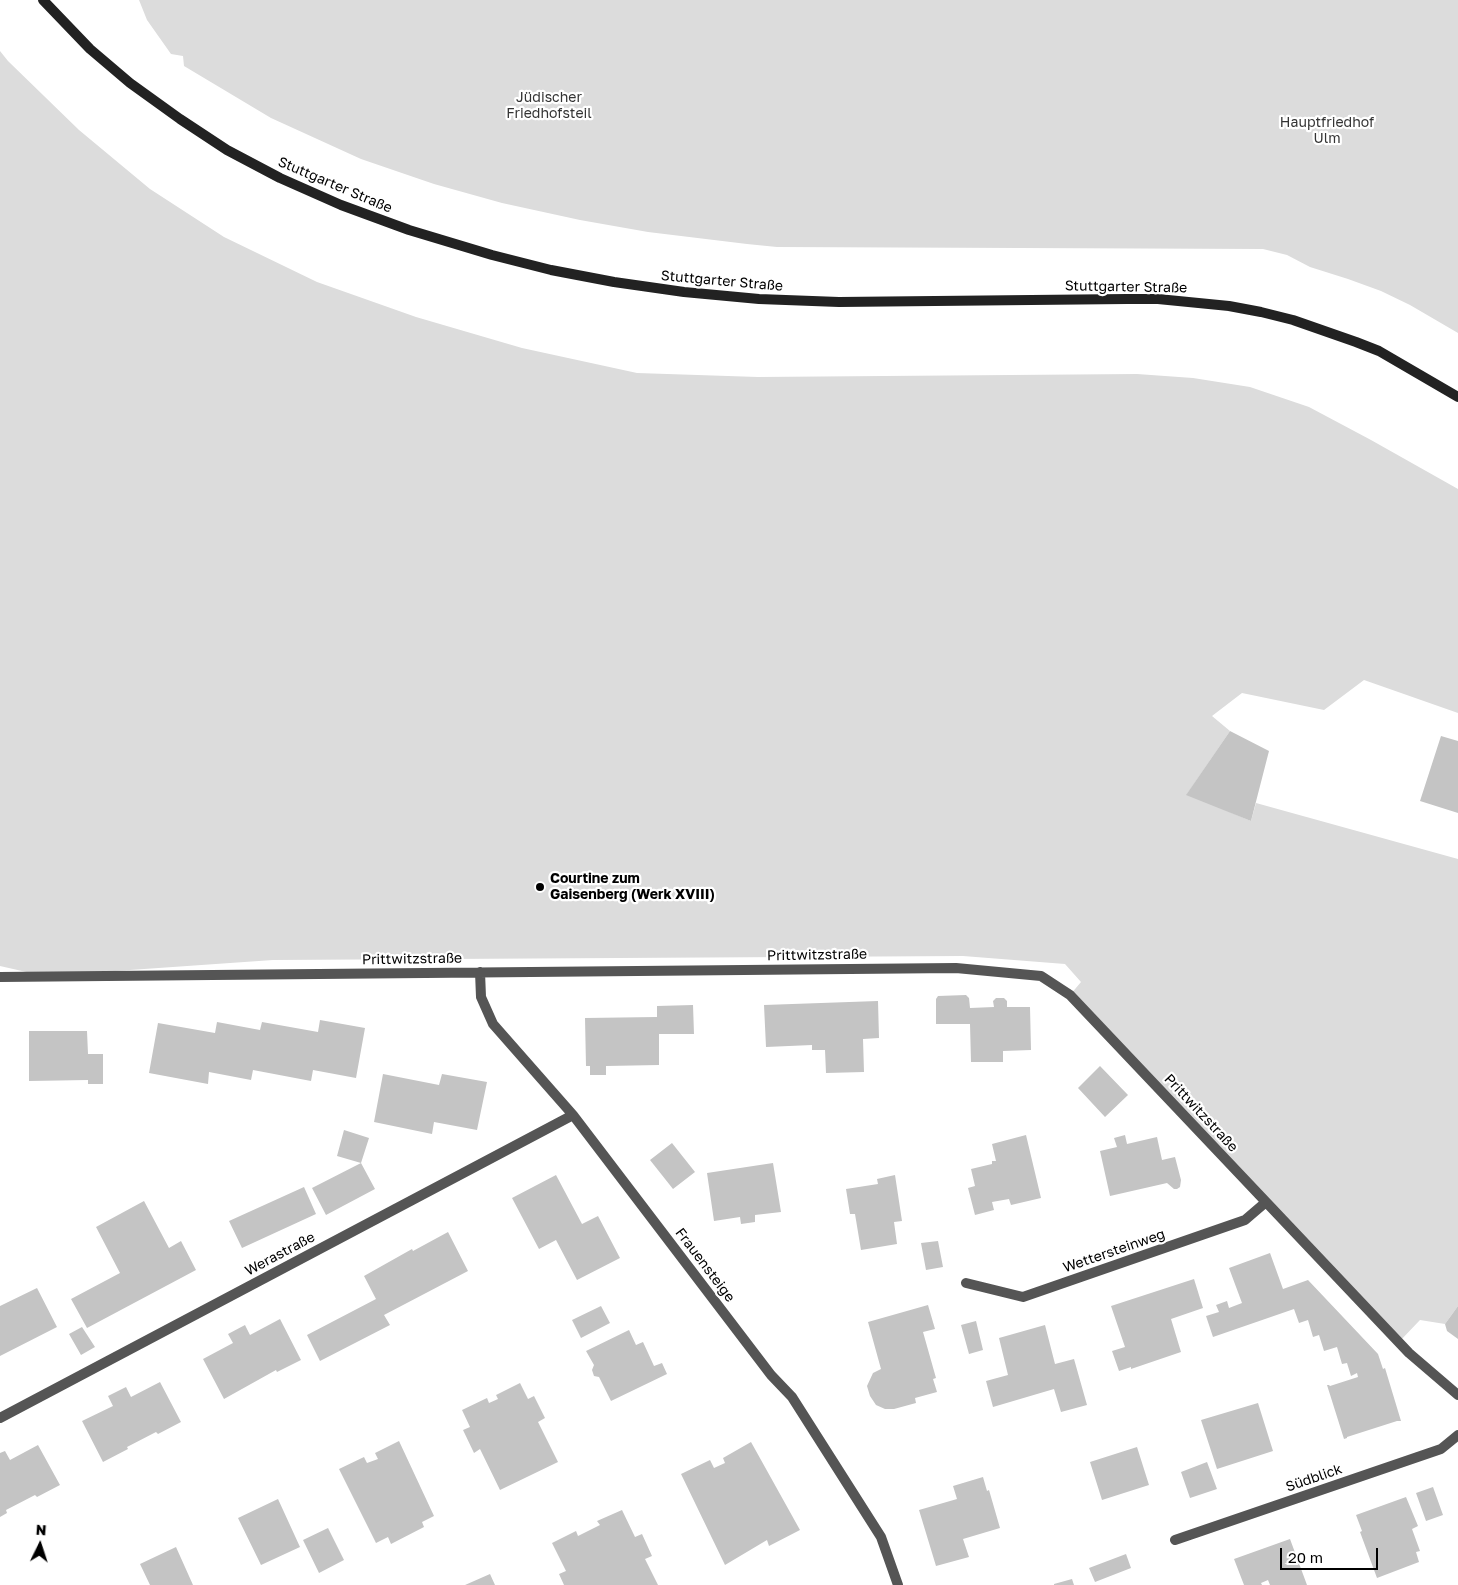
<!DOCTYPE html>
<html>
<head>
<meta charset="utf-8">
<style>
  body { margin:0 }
  #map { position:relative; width:1458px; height:1585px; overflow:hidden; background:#fff; font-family:"Golos Text",sans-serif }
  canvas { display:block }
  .north { position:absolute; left:15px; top:1520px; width:50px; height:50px; -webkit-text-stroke:4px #fff; paint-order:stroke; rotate:4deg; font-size:14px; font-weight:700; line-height:20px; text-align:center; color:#000 }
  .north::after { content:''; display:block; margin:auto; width:18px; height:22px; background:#000; clip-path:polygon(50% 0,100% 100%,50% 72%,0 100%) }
  .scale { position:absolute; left:1280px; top:1548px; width:98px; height:22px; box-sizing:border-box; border:2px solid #000; border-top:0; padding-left:6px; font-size:15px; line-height:18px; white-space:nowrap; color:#000; -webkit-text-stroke:4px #fff; paint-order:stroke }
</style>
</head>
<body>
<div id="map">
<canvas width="1458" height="1585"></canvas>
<div class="north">N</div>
<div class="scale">20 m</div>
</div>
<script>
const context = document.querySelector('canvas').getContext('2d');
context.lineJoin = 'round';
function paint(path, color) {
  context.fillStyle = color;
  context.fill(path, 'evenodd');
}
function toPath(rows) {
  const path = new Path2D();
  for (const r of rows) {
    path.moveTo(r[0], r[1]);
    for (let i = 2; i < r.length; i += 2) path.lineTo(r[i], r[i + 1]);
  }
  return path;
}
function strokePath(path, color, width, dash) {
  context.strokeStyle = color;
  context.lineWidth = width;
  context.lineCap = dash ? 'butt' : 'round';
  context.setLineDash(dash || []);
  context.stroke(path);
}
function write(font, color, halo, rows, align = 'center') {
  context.font = font + ' "Golos Text",sans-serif';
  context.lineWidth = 4.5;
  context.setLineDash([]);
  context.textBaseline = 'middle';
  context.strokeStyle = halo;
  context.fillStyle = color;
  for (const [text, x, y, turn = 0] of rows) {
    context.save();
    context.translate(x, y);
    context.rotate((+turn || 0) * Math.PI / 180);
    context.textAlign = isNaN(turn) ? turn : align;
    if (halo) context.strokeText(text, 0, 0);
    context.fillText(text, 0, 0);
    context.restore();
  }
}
const green = toPath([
  [139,0,1458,0,1458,333,1410,305,1381,291,1348,279,1310,267,1287,255,1263,249,777,247,747,244,648,232,580,220,502,203,434,184,361,159,271,118,184,66,183,56,171,54,147,20],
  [0,51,8,61,79,130,150,189,224,237,317,282,416,317,522,348,637,373,758,377,1137,374,1193,378,1250,387,1309,407,1371,440,1458,489,1458,713,1364,680,1324,710,1242,693,1212,716,1230,731,1187,794,1251,821,1256,803,1458,859,1458,1306,1445,1324,1420,1320,1399,1342,1070,995,1081,982,1065,964,963,956,273,960,44,976,0,966]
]);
const building = toPath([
  [1230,731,1269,751,1251,821,1186,795],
  [1441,736,1458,741,1458,813,1420,801],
  [966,995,969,998,970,1008,994,1007,993,1001,996,998,1004,998,1007,1001,1007,1007,1030,1007,1031,1050,1003,1051,1003,1062,971,1062,970,1024,936,1024,936,999,938,996],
  [878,1001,879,1038,863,1039,864,1072,826,1073,825,1050,812,1050,812,1045,766,1047,764,1005],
  [693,1005,694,1034,659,1034,659,1065,606,1066,606,1075,590,1075,590,1066,586,1066,585,1018,657,1017,657,1006],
  [320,1020,365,1028,356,1078,313,1070,311,1081,253,1070,251,1080,209,1072,208,1084,149,1073,158,1023,215,1033,217,1022,260,1030,262,1022,318,1032],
  [29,1031,87,1031,88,1054,103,1054,103,1084,88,1084,88,1080,29,1081],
  [1100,1066,1128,1095,1105,1117,1078,1088],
  [383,1074,439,1085,442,1074,487,1082,477,1130,434,1122,432,1134,374,1122],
  [344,1130,369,1138,361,1163,337,1156],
  [1026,1135,1041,1198,1011,1205,1009,1199,992,1202,994,1210,975,1215,968,1188,975,1186,971,1169,992,1164,992,1161,996,1161,992,1144],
  [1125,1135,1127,1144,1157,1137,1162,1160,1175,1157,1181,1180,1180,1187,1177,1189,1174,1189,1167,1183,1110,1196,1100,1151,1117,1147,1114,1138],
  [672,1143,695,1172,673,1189,650,1160],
  [361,1163,375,1189,326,1215,312,1188],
  [773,1163,781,1212,755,1215,755,1222,741,1224,740,1217,714,1221,707,1173],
  [556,1175,582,1224,598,1216,620,1258,577,1280,556,1240,539,1249,512,1198],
  [895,1175,902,1221,894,1222,897,1244,861,1250,855,1214,850,1214,846,1189,878,1184,877,1179],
  [304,1187,316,1214,242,1248,229,1221],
  [144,1201,169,1248,181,1241,196,1270,87,1328,71,1299,120,1273,96,1227],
  [448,1232,468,1271,384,1315,390,1325,320,1361,307,1335,376,1299,364,1276,412,1249,413,1251],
  [938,1241,943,1267,926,1270,921,1243],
  [1270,1253,1283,1289,1308,1280,1378,1354,1383,1369,1385,1368,1401,1421,1397,1421,1347,1437,1347,1438,1344,1439,1327,1385,1329,1385,1330,1386,1358,1377,1357,1373,1351,1376,1347,1363,1342,1364,1337,1347,1324,1351,1319,1335,1313,1337,1308,1320,1299,1323,1294,1309,1213,1337,1206,1316,1219,1312,1216,1305,1227,1301,1229,1308,1242,1303,1229,1268],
  [1194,1279,1203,1308,1171,1319,1181,1352,1131,1369,1131,1367,1119,1371,1112,1351,1125,1347,1111,1306],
  [37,1288,57,1327,0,1356,0,1306],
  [928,1305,935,1329,923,1332,936,1378,933,1379,937,1392,915,1398,916,1403,894,1409,885,1409,876,1405,870,1396,867,1386,873,1373,881,1369,868,1322],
  [601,1306,610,1323,581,1338,572,1320],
  [1458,1306,1458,1339,1447,1331,1445,1324],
  [280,1319,301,1360,277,1372,276,1370,224,1399,203,1359,233,1343,228,1334,245,1325,250,1335],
  [976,1321,983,1350,969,1354,961,1325],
  [1045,1325,1055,1364,1074,1359,1087,1405,1061,1412,1054,1389,993,1407,986,1381,1008,1375,999,1338],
  [82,1327,95,1347,81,1355,69,1334],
  [629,1330,636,1345,643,1342,654,1366,662,1363,667,1374,611,1401,599,1377,594,1376,592,1370,594,1365,586,1351],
  [160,1382,181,1422,158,1434,156,1432,127,1447,128,1449,103,1462,82,1421,113,1406,108,1396,126,1387,131,1397],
  [520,1383,528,1399,534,1396,545,1418,538,1422,558,1462,500,1490,480,1449,474,1453,463,1430,470,1427,462,1410,487,1398,489,1403,498,1399,496,1395],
  [1258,1403,1273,1451,1217,1469,1201,1420],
  [399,1441,434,1516,422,1522,424,1527,391,1544,388,1537,376,1543,339,1469,364,1457,367,1463,378,1459,375,1453],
  [751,1442,800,1530,769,1546,767,1540,725,1565,681,1474,710,1460,714,1468,725,1463,723,1458],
  [38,1445,60,1485,37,1497,35,1495,6,1510,7,1513,0,1517,0,1453,5,1451,10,1460],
  [1137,1447,1149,1485,1102,1500,1090,1462],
  [1207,1462,1217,1489,1190,1498,1181,1472],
  [983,1477,987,1491,989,1490,1000,1528,963,1539,969,1557,936,1566,919,1510,957,1499,953,1486],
  [1433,1487,1443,1515,1426,1521,1416,1493],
  [1406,1497,1418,1526,1412,1529,1420,1551,1416,1552,1419,1562,1377,1578,1360,1532,1362,1531,1356,1515],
  [278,1499,300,1547,261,1565,238,1518],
  [622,1510,635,1537,642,1534,652,1556,645,1559,658,1585,564,1585,559,1574,566,1571,552,1543,576,1531,578,1536,600,1525,597,1521],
  [328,1528,344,1560,319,1573,303,1540],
  [1290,1539,1307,1585,1270,1585,1268,1580,1261,1583,1262,1585,1244,1585,1234,1559],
  [176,1547,193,1585,150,1585,140,1564],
  [1126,1554,1131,1568,1095,1582,1089,1568],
  [490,1574,495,1585,465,1585],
  [1072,1579,1074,1585,1054,1585,1054,1584]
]);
const minor = toPath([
  [480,972,481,997,493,1024,573,1115,771,1375,792,1397,881,1537,898,1585],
  [0,977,956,968,1041,976,1070,995,1409,1353,1458,1395],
  [966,1283,1023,1297,1245,1220,1266,1202],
  [0,1418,573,1115],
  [1175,1540,1441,1449,1458,1435]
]);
const secondary = toPath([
  [43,0,90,49,130,83,180,119,227,150,280,178,341,205,409,230,492,255,551,270,614,282,684,292,759,299,839,302,1127,299,1158,299,1229,306,1261,312,1293,320,1356,342,1379,351,1458,397]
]);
const markers = [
  [540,887,5,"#000"]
];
const parkNames = [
  ["Jüdischer",549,98],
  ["Friedhofsteil",549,114],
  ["Hauptfriedhof",1327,123],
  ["Ulm",1327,139]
];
const streetNames = [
  ["Stuttgarter Straße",335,185,23],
  ["Stuttgarter Straße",722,281,5],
  ["Stuttgarter Straße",1126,287,1],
  ["Prittwitzstraße",817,955,-1],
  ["Prittwitzstraße",412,959,-1],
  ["Prittwitzstraße",1201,1113,47],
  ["Wettersteinweg",1114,1251,-19],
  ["Werastraße",280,1254,-28],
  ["Frauensteige",705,1265,53],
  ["Südblick",1314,1478,-19]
];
const poiNames = [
  ["Courtine zum",550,879],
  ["Gaisenberg (Werk XVIII)",550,895]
];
paint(green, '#dcdcdc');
paint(building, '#c4c4c4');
strokePath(minor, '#555', 10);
strokePath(secondary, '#222', 10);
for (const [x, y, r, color] of markers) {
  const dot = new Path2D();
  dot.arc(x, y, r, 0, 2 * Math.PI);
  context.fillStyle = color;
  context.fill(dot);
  strokePath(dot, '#fff', 2);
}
write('14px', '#333', '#fff', parkNames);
write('14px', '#000', '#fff', streetNames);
write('bold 14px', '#000', '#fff', poiNames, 'left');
</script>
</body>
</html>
